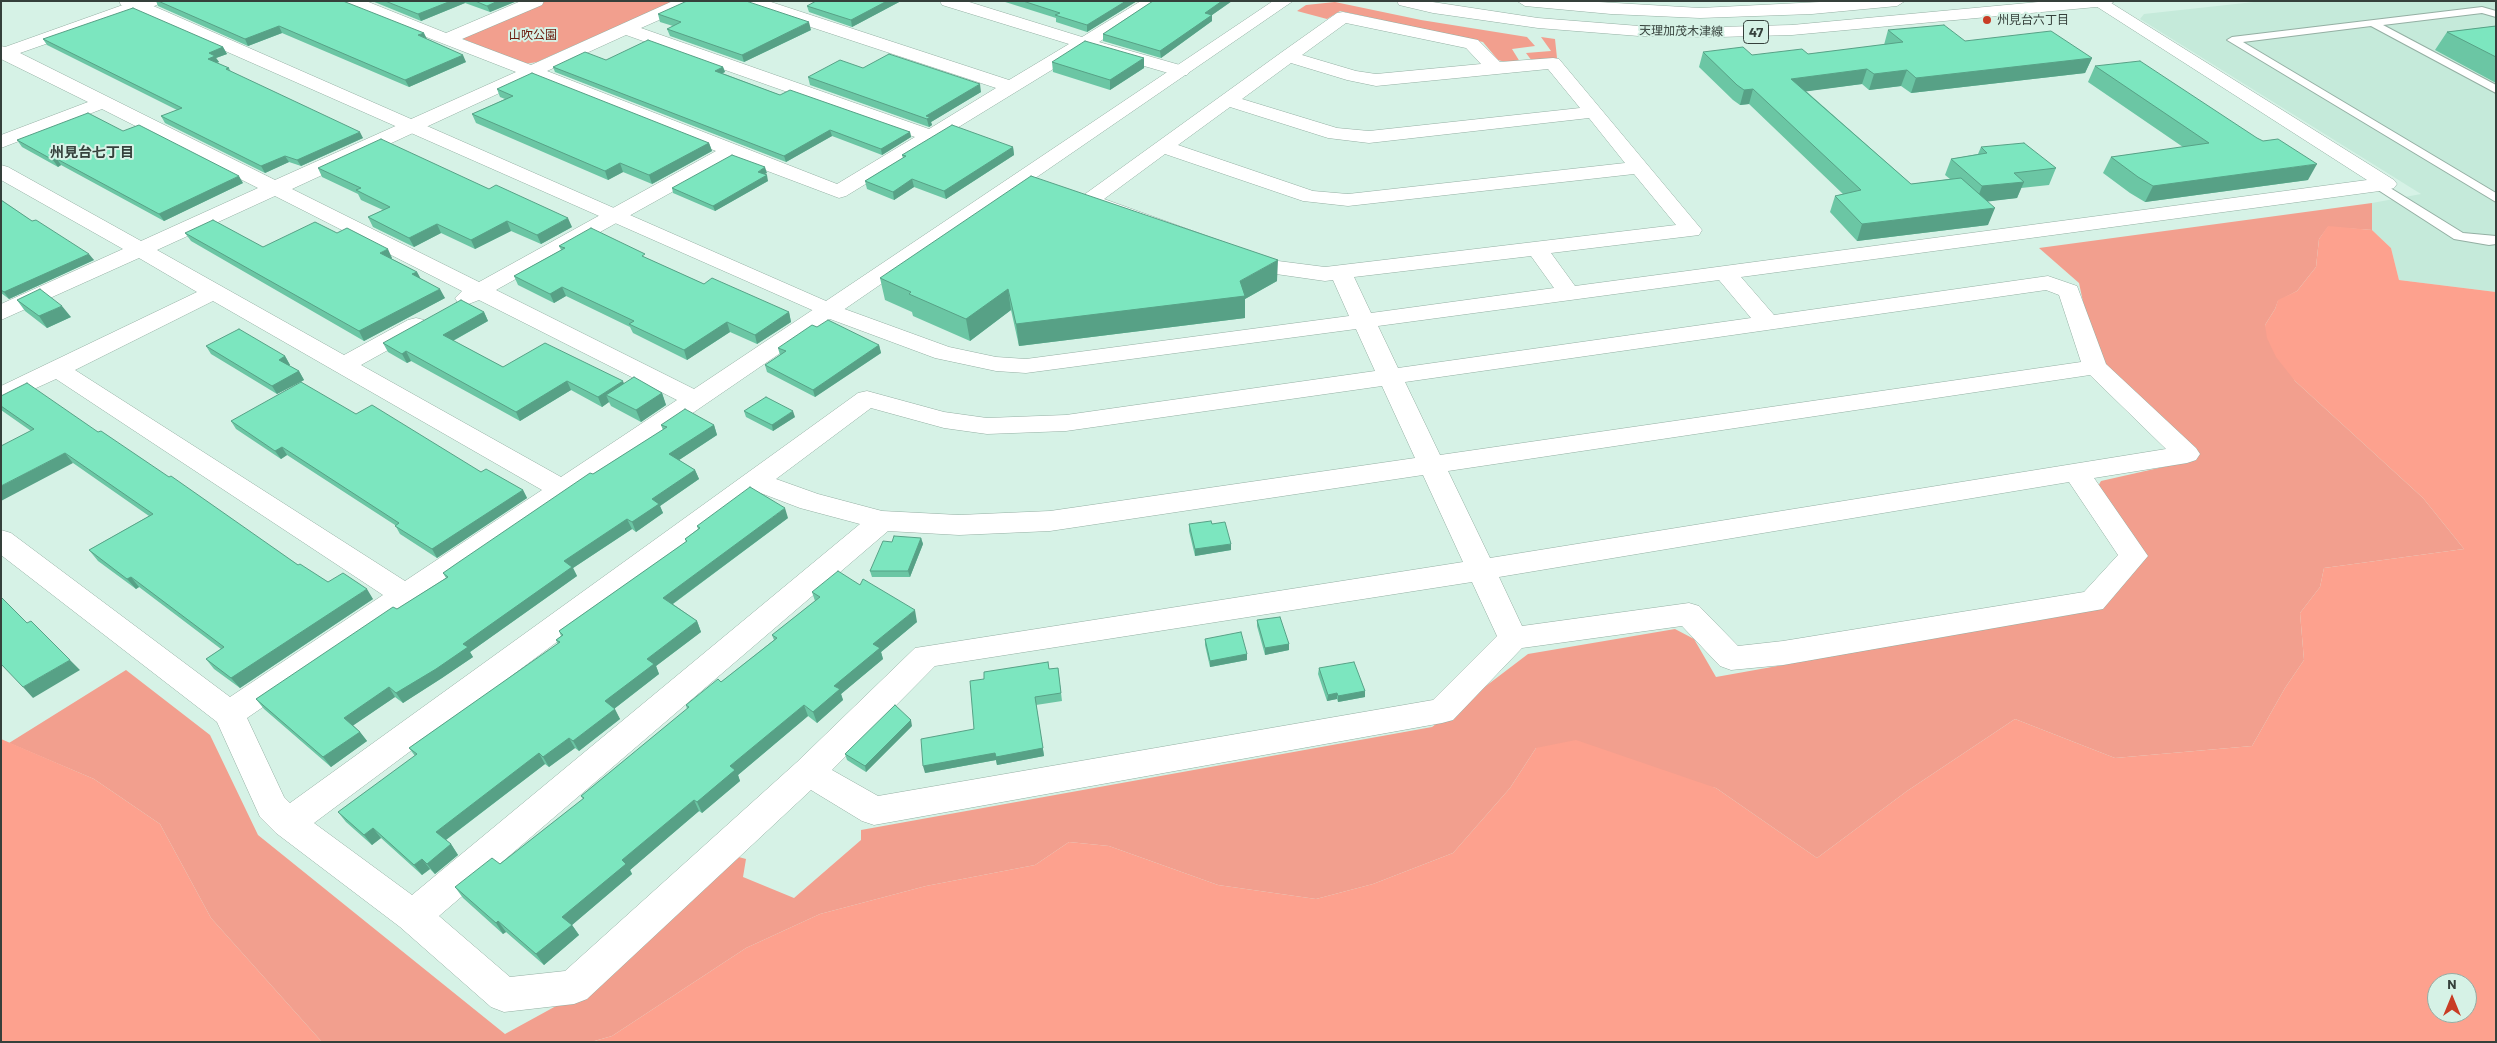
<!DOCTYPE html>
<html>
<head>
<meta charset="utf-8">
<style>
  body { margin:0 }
  #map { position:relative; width:2497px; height:1043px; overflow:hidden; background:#d6f2e6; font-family:Barlow,sans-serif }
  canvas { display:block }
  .frame { position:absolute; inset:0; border:2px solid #35403b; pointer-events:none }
  .north { position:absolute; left:2427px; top:973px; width:50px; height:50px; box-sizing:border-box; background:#d6f2e6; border:1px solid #96aba2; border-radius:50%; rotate:0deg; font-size:14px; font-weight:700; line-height:20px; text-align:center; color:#35403b }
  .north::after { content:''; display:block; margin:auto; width:18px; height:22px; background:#c83d25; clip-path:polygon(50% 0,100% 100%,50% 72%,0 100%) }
</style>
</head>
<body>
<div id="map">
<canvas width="2497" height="1043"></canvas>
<div class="frame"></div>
<div class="north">N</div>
</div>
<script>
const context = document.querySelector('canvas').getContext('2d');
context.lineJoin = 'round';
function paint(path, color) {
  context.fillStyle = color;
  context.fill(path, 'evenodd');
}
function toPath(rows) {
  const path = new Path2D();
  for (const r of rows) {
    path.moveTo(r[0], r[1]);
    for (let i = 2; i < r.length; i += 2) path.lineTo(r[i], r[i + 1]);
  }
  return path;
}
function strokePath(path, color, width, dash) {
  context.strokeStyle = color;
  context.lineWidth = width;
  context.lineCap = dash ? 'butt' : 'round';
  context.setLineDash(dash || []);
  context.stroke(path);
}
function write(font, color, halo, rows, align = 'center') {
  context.font = font + ' Barlow,"Noto Sans JP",sans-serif';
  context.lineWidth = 4;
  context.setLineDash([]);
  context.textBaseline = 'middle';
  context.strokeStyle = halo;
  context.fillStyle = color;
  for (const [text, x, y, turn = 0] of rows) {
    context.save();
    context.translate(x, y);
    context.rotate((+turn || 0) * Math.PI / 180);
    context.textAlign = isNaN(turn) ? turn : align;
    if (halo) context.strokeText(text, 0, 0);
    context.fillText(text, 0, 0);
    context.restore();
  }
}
const built = toPath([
  [2263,1,2496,1,2496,292,2399,280,2391,248,2372,230,2372,203,2421,194,2140,19,2144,14]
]);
const green = toPath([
  [545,1,674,1,537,62,525,64,463,39,465,35],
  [1335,2,1421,20,1527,37,1535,46,1512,49,1520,62,1509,63,1498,60,1483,42,1340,11,1327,19,1297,11,1306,5],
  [1541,37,1555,39,1557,58,1532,61,1526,53,1551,51],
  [2372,203,2372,230,2328,227,2319,239,2316,267,2297,291,2278,301,2275,309,2265,325,2295,381,2423,498,2464,549,2324,568,2320,587,2300,613,2304,660,2285,688,2252,746,2115,758,2015,719,1907,791,1817,858,1716,788,1536,748,1510,788,1453,853,1373,884,1316,899,1218,885,1109,846,1069,842,1035,865,926,886,820,914,746,948,612,1036,591,1042,322,1042,211,918,160,824,94,779,9,743,126,670,210,735,258,835,505,1034,609,977,735,856,746,859,743,877,794,898,861,840,861,830,1432,727,1528,654,1675,629,1694,639,1716,677,2096,609,2142,562,2097,488,2101,481,2194,460,2095,358,2079,283,2039,248]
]);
const forest = toPath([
  [2328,226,2372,230,2391,248,2399,280,2496,292,2496,1042,591,1042,612,1036,746,948,820,914,926,886,1035,865,1069,842,1109,846,1218,885,1316,899,1373,884,1453,853,1510,788,1536,748,1576,740,1716,788,1817,858,1907,791,2015,719,2115,758,2252,746,2285,688,2304,660,2300,613,2320,587,2324,568,2464,549,2423,498,2295,381,2276,357,2267,338,2265,325,2275,309,2278,300,2297,291,2316,267,2319,239],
  [2437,983,2467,983,2467,1013,2437,1013],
  [1,739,94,779,160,824,211,918,322,1042,1,1042]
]);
const lane = toPath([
  [2482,7,2496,11,2496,17,2482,13,2383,25,2496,85,2496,93,2371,26,2243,42,2496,193,2496,202,2227,40,2232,37,2482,7],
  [2379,181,2463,233,2496,236,2496,244,2489,245,2454,239,2375,188,2373,185,2375,182,2379,181]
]);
const street = toPath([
  [134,1,159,1,157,5,20,53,275,180,516,72,344,5,342,1,366,1,446,33,521,1,544,1,542,5,462,39,531,65,673,1,695,1,693,5,641,28,929,129,996,88,744,5,742,1,768,1,1009,80,1069,44,942,5,940,1,966,1,1082,37,1141,1,1161,1,1099,42,1187,67,1190,71,1187,75,1175,75,1086,49,846,196,839,198,733,158,496,290,694,389,820,305,828,303,949,347,996,357,1026,359,1349,316,1333,280,1325,281,1276,274,1238,263,1081,205,1078,201,1081,197,1282,52,1337,13,1343,12,1478,40,1500,62,1553,58,1559,59,1702,230,1699,235,1691,236,1551,253,1575,286,2367,180,2088,1,2108,1,2394,180,2397,184,2394,188,2387,190,1741,277,1774,315,2048,276,2077,286,2106,364,2196,448,2200,454,2196,460,2187,463,2094,478,2148,556,2103,609,1783,665,1731,670,1720,666,1682,626,1522,648,1453,720,1442,723,874,825,862,821,811,790,587,999,574,1004,504,1012,491,1007,400,927,276,833,260,817,217,722,1,555,1,530,11,533,230,697,383,595,56,379,1,404,1,386,197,292,139,258,1,320,1,304,123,249,1,180,1,165,8,167,141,241,258,188,102,109,1,148,1,135,88,102,1,59,1,46,5,47,134,1],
  [1346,23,1466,48,1481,64,1376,74,1356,71,1302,55,1346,23],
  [626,35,915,137,837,184,547,71,626,35],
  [1291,63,1347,80,1376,86,1548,69,1580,108,1369,131,1337,128,1242,99,1291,63],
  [532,78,716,151,479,282,292,189,532,78],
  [1230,107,1328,138,1369,143,1589,118,1625,163,1348,194,1313,191,1178,145,1230,107],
  [1165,154,1303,201,1348,206,1634,174,1676,225,1325,267,1278,261,1254,253,1104,199,1165,154],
  [275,196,462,291,455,298,458,303,466,305,479,300,677,400,561,477,361,365,424,330,428,325,424,320,416,318,408,320,344,355,157,250,275,196],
  [1531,256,1554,288,1371,313,1354,277,1531,256],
  [1719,280,1751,318,1398,368,1378,326,1719,280],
  [2046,290,2059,295,2081,362,1440,455,1405,382,2046,290],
  [213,301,542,490,405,581,75,370,213,301],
  [830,319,935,358,996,371,1026,373,1356,329,1375,371,1066,415,987,418,944,412,867,391,858,393,290,803,284,797,247,718,830,319],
  [2090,375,2166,449,1490,558,1448,471,2090,375],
  [1382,386,1415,458,1050,511,959,515,882,511,818,494,776,479,871,408,944,428,987,434,1066,431,1382,386],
  [1423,475,1463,562,915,648,797,762,565,971,510,977,439,916,888,531,959,535,1050,531,1423,475],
  [2069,482,2118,555,2084,592,1783,641,1738,646,1699,606,1689,603,1522,626,1499,577,2069,482],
  [758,492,800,508,860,524,412,895,314,823,758,492],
  [1472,582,1497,636,1433,700,878,796,832,770,935,666,1472,582]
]);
const secondary = toPath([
  [119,1,142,1,826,301,1273,1,1293,1,836,315,828,317,121,5,119,1]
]);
const primary = toPath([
  [1397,1,1426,1,1538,18,1639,26,1718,27,1792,25,2049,1,2115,1,2107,6,1792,35,1718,37,1639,36,1538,28,1433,13,1399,5,1397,1],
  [1517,1,1582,1,1700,8,1840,1,1905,1,1897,6,1812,14,1700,18,1611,14,1525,6,1517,1]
]);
const wall = toPath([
  [156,1,343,1,427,39,466,62,409,87,282,33,248,46,158,6],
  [372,1,517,1,490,12,465,3,421,21],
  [901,1,852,27,809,12,807,6],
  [1002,1,1137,1,1087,32,1056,22,1056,18],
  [1153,1,1232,1,1212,15,1212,21,1161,58,1103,41,1103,34],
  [658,14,811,30,744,62,670,36,667,29,673,26,660,22],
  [2496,26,2496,83,2435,50,2447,32],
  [1888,30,1965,41,2092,58,2085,73,1911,93,1901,86,1869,90,1862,84,1806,91,1911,184,1950,179,1945,175,1951,159,1978,154,1981,147,2056,168,2049,185,2021,188,2017,198,1987,201,1988,225,1857,241,1830,212,1835,196,1843,194,1749,104,1740,105,1733,100,1699,67,1703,52,1752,55,1808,54,1884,45],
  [43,39,223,47,227,54,216,58,219,62,217,63,229,68,231,72,363,138,301,166,289,162,265,173,165,123,161,116,177,110,47,45],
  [1144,58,1144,68,1110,90,1053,72,1052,62],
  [606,60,723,67,725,72,722,73,780,95,910,132,911,137,882,155,832,136,786,162,555,72,553,67],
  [2095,66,2308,180,2145,202,2130,193,2103,173,2111,157,2183,147,2088,82],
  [863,68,981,92,931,122,932,125,929,127,810,85,808,77],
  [497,89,709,143,712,151,652,184,623,172,608,180,476,123,472,114,505,99,500,97],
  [17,140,243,183,164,221,61,165,58,167,22,147],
  [1013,147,1014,155,946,199,914,187,894,200,867,189,865,181,903,158,902,155],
  [318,168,572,227,541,244,511,231,475,249,441,233,414,247,373,227,368,217,383,210,361,200,358,194,322,177],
  [767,173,764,174,768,181,715,211,673,193,672,188],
  [1,200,32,221,94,260,9,299,1,293],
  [185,233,263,247,337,233,392,258,392,259,417,272,420,278,445,298,364,341,191,241],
  [559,246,646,258,704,284,789,312,791,322,757,344,730,332,687,360,633,333,630,327,566,296,554,303,518,285,514,276,561,250],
  [880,278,1277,281,1245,299,1245,318,1019,346,1011,310,970,341,913,316,912,312,885,300],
  [17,300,71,317,47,328,25,311],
  [484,312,488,321,453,341,503,367,624,383,662,393,666,405,641,422,611,406,609,402,602,407,571,390,520,421,411,361,407,363,388,352,383,343],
  [879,345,881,353,815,397,767,372,765,365,780,355,778,348],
  [206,346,285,356,290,365,289,366,299,371,304,380,277,394,211,354],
  [1,396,98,432,298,565,328,582,373,599,240,688,214,669,206,659,221,649,139,587,136,589,98,561,89,550,149,516,73,463,31,431,1,410],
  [744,411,795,417,773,431,746,417],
  [356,414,481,472,523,490,527,498,437,558,400,534,395,525,287,455,281,459,236,429,231,421],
  [661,425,714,425,717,435,679,460,695,470,699,479,660,506,663,513,636,532,632,529,573,568,577,576,470,652,473,657,442,678,403,703,395,697,353,725,360,732,367,741,331,767,264,709,256,699,446,578,443,573,593,474,663,430],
  [788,518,673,604,697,621,701,632,656,666,659,674,614,709,620,719,579,751,575,748,549,767,545,764,446,840,451,844,458,855,435,874,430,869,422,875,381,838,372,845,346,822,338,812,415,756,409,748,558,644,556,640,561,636,559,631,686,542,685,539,698,529,697,526],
  [1189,524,1212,524,1231,550,1195,556,1189,531],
  [921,538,923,544,910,577,872,577,870,571,892,542],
  [812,592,917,622,881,652,883,659,841,694,843,700,817,723,808,716,738,775,740,781,702,813,699,811,630,870,632,874,572,925,579,935,544,965,506,932,503,934,463,898,455,887,500,864,583,799,581,796,687,709,686,705,721,682,774,640,772,635,815,601],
  [1257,620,1289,644,1289,650,1265,655,1257,626],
  [1205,639,1247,654,1247,660,1210,667,1205,645],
  [1058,668,1062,701,1036,705,1044,756,997,765,996,760,925,773,974,729,1049,669],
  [1319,668,1365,691,1365,697,1338,702,1337,699,1327,701,1318,674],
  [912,726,866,772,847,760,845,754]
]);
const shadedWall = toPath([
  [451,1,464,1,465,3,421,21,418,14],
  [498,1,517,1,490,12,487,6],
  [887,1,901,1,852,27,851,20],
  [1126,1,1137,1,1087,32,1087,25],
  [1222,1,1232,1,1212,15,1212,21,1161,58,1160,51,1205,13],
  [809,22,811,30,744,62,742,55],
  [279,26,282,33,248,46,245,39],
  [424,33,427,39,418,35],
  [223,47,227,54,216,58,219,62,211,65,208,59,209,53],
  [463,55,466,62,409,87,405,80],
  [1144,58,1144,68,1110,90,1110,80],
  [2092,58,2085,73,1911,93,1916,78],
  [723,67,725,72,717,76,715,71],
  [1867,69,1862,84,1787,94,1791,79],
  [1907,70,1901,86,1869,90,1874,74],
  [980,84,981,92,931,122,932,125,929,127,926,116],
  [1753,89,1749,104,1740,105,1744,90],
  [830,130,832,136,786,162,784,156],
  [360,132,363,138,301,166,297,160],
  [910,132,911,137,882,155,881,149],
  [709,143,712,151,652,184,649,175],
  [1013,147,1014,155,946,199,944,191],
  [285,156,289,162,265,173,261,166],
  [57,159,61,165,58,167,53,160],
  [620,163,623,172,608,180,605,171],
  [2317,164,2308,180,2145,202,2153,186],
  [765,167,767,173,759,177,758,172],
  [767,175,768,181,715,211,713,206],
  [239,176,243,183,164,221,159,214],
  [912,179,914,187,894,200,893,192],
  [2024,182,2017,198,1976,203,1982,186],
  [1995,208,1988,225,1857,241,1862,224],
  [568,218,572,227,541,244,537,235],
  [507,221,511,231,475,249,471,240],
  [437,224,441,233,414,247,409,238],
  [388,249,392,258,385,262,380,253],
  [89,254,94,260,9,299,4,292],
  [1278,260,1277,281,1245,299,1245,318,1019,346,1016,324,1240,281],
  [417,272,422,281,412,274],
  [562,287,566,296,554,303,550,294],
  [440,289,445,298,364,341,359,331],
  [1008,289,1011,310,970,341,966,319],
  [62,306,71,317,47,328,39,316],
  [484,312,488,321,447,344,443,335],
  [789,312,791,322,757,344,755,335],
  [727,322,730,332,687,360,684,350],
  [879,345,881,353,815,397,813,390],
  [406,351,411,361,407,363,402,354],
  [285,356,290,365,284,368,279,360],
  [299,371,304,380,277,394,272,386],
  [567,381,571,390,520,421,516,412],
  [623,381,627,391,606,395,609,402,602,407,598,397],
  [662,393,666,405,641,422,636,410],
  [793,411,795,417,773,431,772,425],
  [714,425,717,435,673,464,669,454],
  [282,447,287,455,281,459,275,451],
  [65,453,73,463,1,501,1,486],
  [695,470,699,479,660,506,663,513,636,532,632,522,652,499],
  [523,490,527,498,437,558,432,549],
  [785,508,788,518,667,608,663,598],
  [627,519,632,529,573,568,577,576,470,652,473,657,442,678,403,703,396,693,564,561],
  [921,538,923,544,910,577,908,571],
  [1231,544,1231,550,1195,556,1195,549],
  [131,577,139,587,136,589,127,579],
  [367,589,373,599,240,688,231,678],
  [915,610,917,622,881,652,883,659,841,694,843,700,817,723,813,712,834,686,873,644],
  [697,621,701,632,656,666,659,674,610,712,605,701,647,659],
  [1289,644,1289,650,1265,655,1265,648],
  [1247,654,1247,660,1210,667,1210,661],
  [70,660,80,670,33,698,23,687],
  [389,687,395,697,351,727,344,718],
  [1365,691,1365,697,1338,702,1338,696],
  [1337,693,1337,699,1327,701,1328,695],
  [1035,697,1044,756,997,765,996,760,925,773,923,766],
  [804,705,808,716,738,775,740,781,702,813,697,802,730,766],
  [615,709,620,719,579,751,573,741],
  [911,720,912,726,866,772,865,766],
  [360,732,367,741,331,767,323,757],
  [569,738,575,748,549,767,543,757],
  [539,753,545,764,443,842,436,832],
  [694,800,699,811,630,870,632,874,572,925,579,935,544,965,536,954,562,917,622,860],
  [373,828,381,838,372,845,364,835],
  [451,844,458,855,435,874,427,864],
  [422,859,430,869,422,875,414,865],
  [498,921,506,932,503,934,496,923]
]);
const building = toPath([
  [158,1,343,1,424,33,418,35,463,55,405,80,279,26,245,39,158,1],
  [385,1,451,1,418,14,385,1],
  [475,1,498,1,487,6,475,1],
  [687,1,746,1,809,22,742,55,667,29,681,22,658,14,687,1],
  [816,1,887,1,851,20,807,6,816,1],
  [1023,1,1126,1,1087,25,1055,15,1060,13,1023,1],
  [1153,1,1222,1,1205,13,1212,15,1160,51,1103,34,1153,1],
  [133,8,223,47,209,53,215,56,208,59,229,68,226,69,360,132,297,160,285,156,261,166,161,116,182,108,43,39,133,8],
  [1944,25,1965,41,2051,31,2092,58,1916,78,1907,70,1874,74,1867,69,1791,79,1911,184,1961,178,1995,208,1862,224,1835,196,1861,190,1753,89,1744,90,1737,85,1703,52,1743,47,1752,55,1802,49,1808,54,1903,42,1888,30,1944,25],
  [2496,26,2496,57,2447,32,2496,26],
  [648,40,723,67,715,71,780,95,790,90,910,132,881,149,830,130,784,156,553,67,585,52,606,60,648,40],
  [1085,41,1144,58,1110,80,1052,62,1085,41],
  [889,54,980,84,926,116,930,117,927,119,808,77,840,60,863,68,889,54],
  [2140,61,2257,138,2263,141,2278,139,2317,164,2153,186,2138,177,2111,157,2209,143,2095,66,2140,61],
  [532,73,709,143,649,175,620,163,605,171,472,114,513,96,497,89,532,73],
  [88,113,123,131,139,125,239,176,159,214,57,159,53,160,17,140,88,113],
  [952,125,1013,147,944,191,912,179,893,192,865,181,906,156,902,155,952,125],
  [381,139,489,189,496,185,568,218,537,235,507,221,471,240,437,224,409,238,368,217,390,207,356,190,361,188,318,168,381,139],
  [2024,143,2056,168,2014,173,2024,182,1982,186,1951,159,1987,153,1981,147,2024,143],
  [732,155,765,167,758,172,767,175,713,206,672,188,732,155],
  [1031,176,1278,260,1240,281,1245,296,1016,324,1008,289,966,319,909,294,911,292,880,278,1031,176],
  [1,200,32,221,36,220,89,254,4,292,1,290,1,200],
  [213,220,263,247,315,222,337,233,347,228,388,249,380,253,417,272,412,274,440,289,359,331,185,233,213,220],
  [591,228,645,254,642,256,704,284,712,278,789,312,755,335,727,322,684,350,629,324,634,321,562,287,550,294,514,276,565,248,559,246,591,228],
  [40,289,62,306,39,316,17,300,40,289],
  [461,300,484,312,443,335,503,367,545,343,623,381,598,397,567,381,516,412,406,351,402,354,383,343,461,300],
  [828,320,879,345,813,390,765,365,786,351,778,348,812,325,817,327,828,320],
  [239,329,285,356,279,360,299,371,272,386,206,346,239,329],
  [634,377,662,393,636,410,606,395,634,377],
  [301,382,356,414,372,405,481,472,486,469,523,490,432,549,395,526,399,523,282,447,275,451,231,421,301,382],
  [27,383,98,432,101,431,169,477,171,476,298,565,300,564,328,582,343,573,367,589,231,678,206,659,224,647,131,577,127,579,89,550,153,514,65,453,1,486,1,446,34,429,1,406,1,396,27,383],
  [766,397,793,411,772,425,744,411,766,397],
  [685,409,714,425,669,454,695,470,652,499,659,504,632,522,627,519,564,561,572,567,463,644,468,647,436,669,396,693,389,687,344,718,360,732,323,757,256,699,393,607,397,609,448,577,443,573,456,564,590,473,593,474,667,427,661,425,685,409],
  [750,487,785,508,663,598,697,621,647,659,654,664,605,701,615,709,573,741,569,738,543,757,539,753,436,832,451,844,427,864,422,859,414,865,373,828,364,835,338,812,417,754,409,748,560,642,556,640,563,635,559,631,687,541,685,539,700,528,697,526,750,487],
  [1211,521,1212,524,1225,522,1231,544,1195,549,1189,524,1211,521],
  [894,536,921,538,908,571,870,571,883,541,892,542,894,536],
  [838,571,860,585,863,579,915,610,873,644,880,648,834,686,840,689,813,712,804,705,730,766,735,770,697,802,694,800,622,860,626,864,562,917,572,925,536,954,498,921,496,923,455,887,492,858,500,864,584,798,581,796,689,707,686,705,718,679,721,682,777,638,772,635,820,597,812,592,838,571],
  [1,597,27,623,31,621,70,660,23,687,1,664,1,597],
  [1280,617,1289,644,1265,648,1257,620,1280,617],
  [1241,632,1247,654,1210,661,1205,639,1241,632],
  [1048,662,1049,669,1058,668,1061,693,1035,697,1043,748,996,757,995,753,923,766,921,739,974,729,970,681,984,679,984,672,1048,662],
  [1354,662,1365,691,1338,696,1337,693,1328,695,1319,668,1354,662],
  [895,705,911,720,865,766,845,754,895,705]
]);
const markers = [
  [1987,20,5,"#c83d25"]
];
const farPoinames = [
  ["州見台六丁目",1997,20]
];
const farStreetnames = [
  ["天理加茂木津線",1681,31,1]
];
const farParknames = [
  ["山吹公園",533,35]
];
const shields = [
  [1756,32,25]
];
const shieldNames = [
  ["47",1756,32]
];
const farNeighbourhoodnames = [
  ["州見台七丁目",92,152]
];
paint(built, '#c5eada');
paint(green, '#f29f8e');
paint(forest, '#fda18e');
strokePath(lane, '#94afa3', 2);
strokePath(street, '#94afa3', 1);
strokePath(secondary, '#94afa3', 1);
strokePath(primary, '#94afa3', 1);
paint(lane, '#fff');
paint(street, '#fff');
paint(secondary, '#fff');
paint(primary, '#fff');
paint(wall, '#6bc6a4');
paint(shadedWall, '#57a186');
paint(building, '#7ce6bf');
strokePath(building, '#57a186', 1);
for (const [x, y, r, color] of markers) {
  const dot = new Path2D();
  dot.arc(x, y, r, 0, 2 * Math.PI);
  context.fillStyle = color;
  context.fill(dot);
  strokePath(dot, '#d6f2e6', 2);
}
write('12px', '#35403b', '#d6f2e6', farPoinames, 'left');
write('12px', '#35403b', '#d6f2e6', farStreetnames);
write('12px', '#68180a', '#d6f2e6', farParknames);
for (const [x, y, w] of shields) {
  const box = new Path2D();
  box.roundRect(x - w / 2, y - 11.5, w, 23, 4);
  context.fillStyle = '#d6f2e6';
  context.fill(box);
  strokePath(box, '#35403b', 1);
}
write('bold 14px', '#35403b', null, shieldNames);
write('bold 14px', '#35403b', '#d6f2e6', farNeighbourhoodnames);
</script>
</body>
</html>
